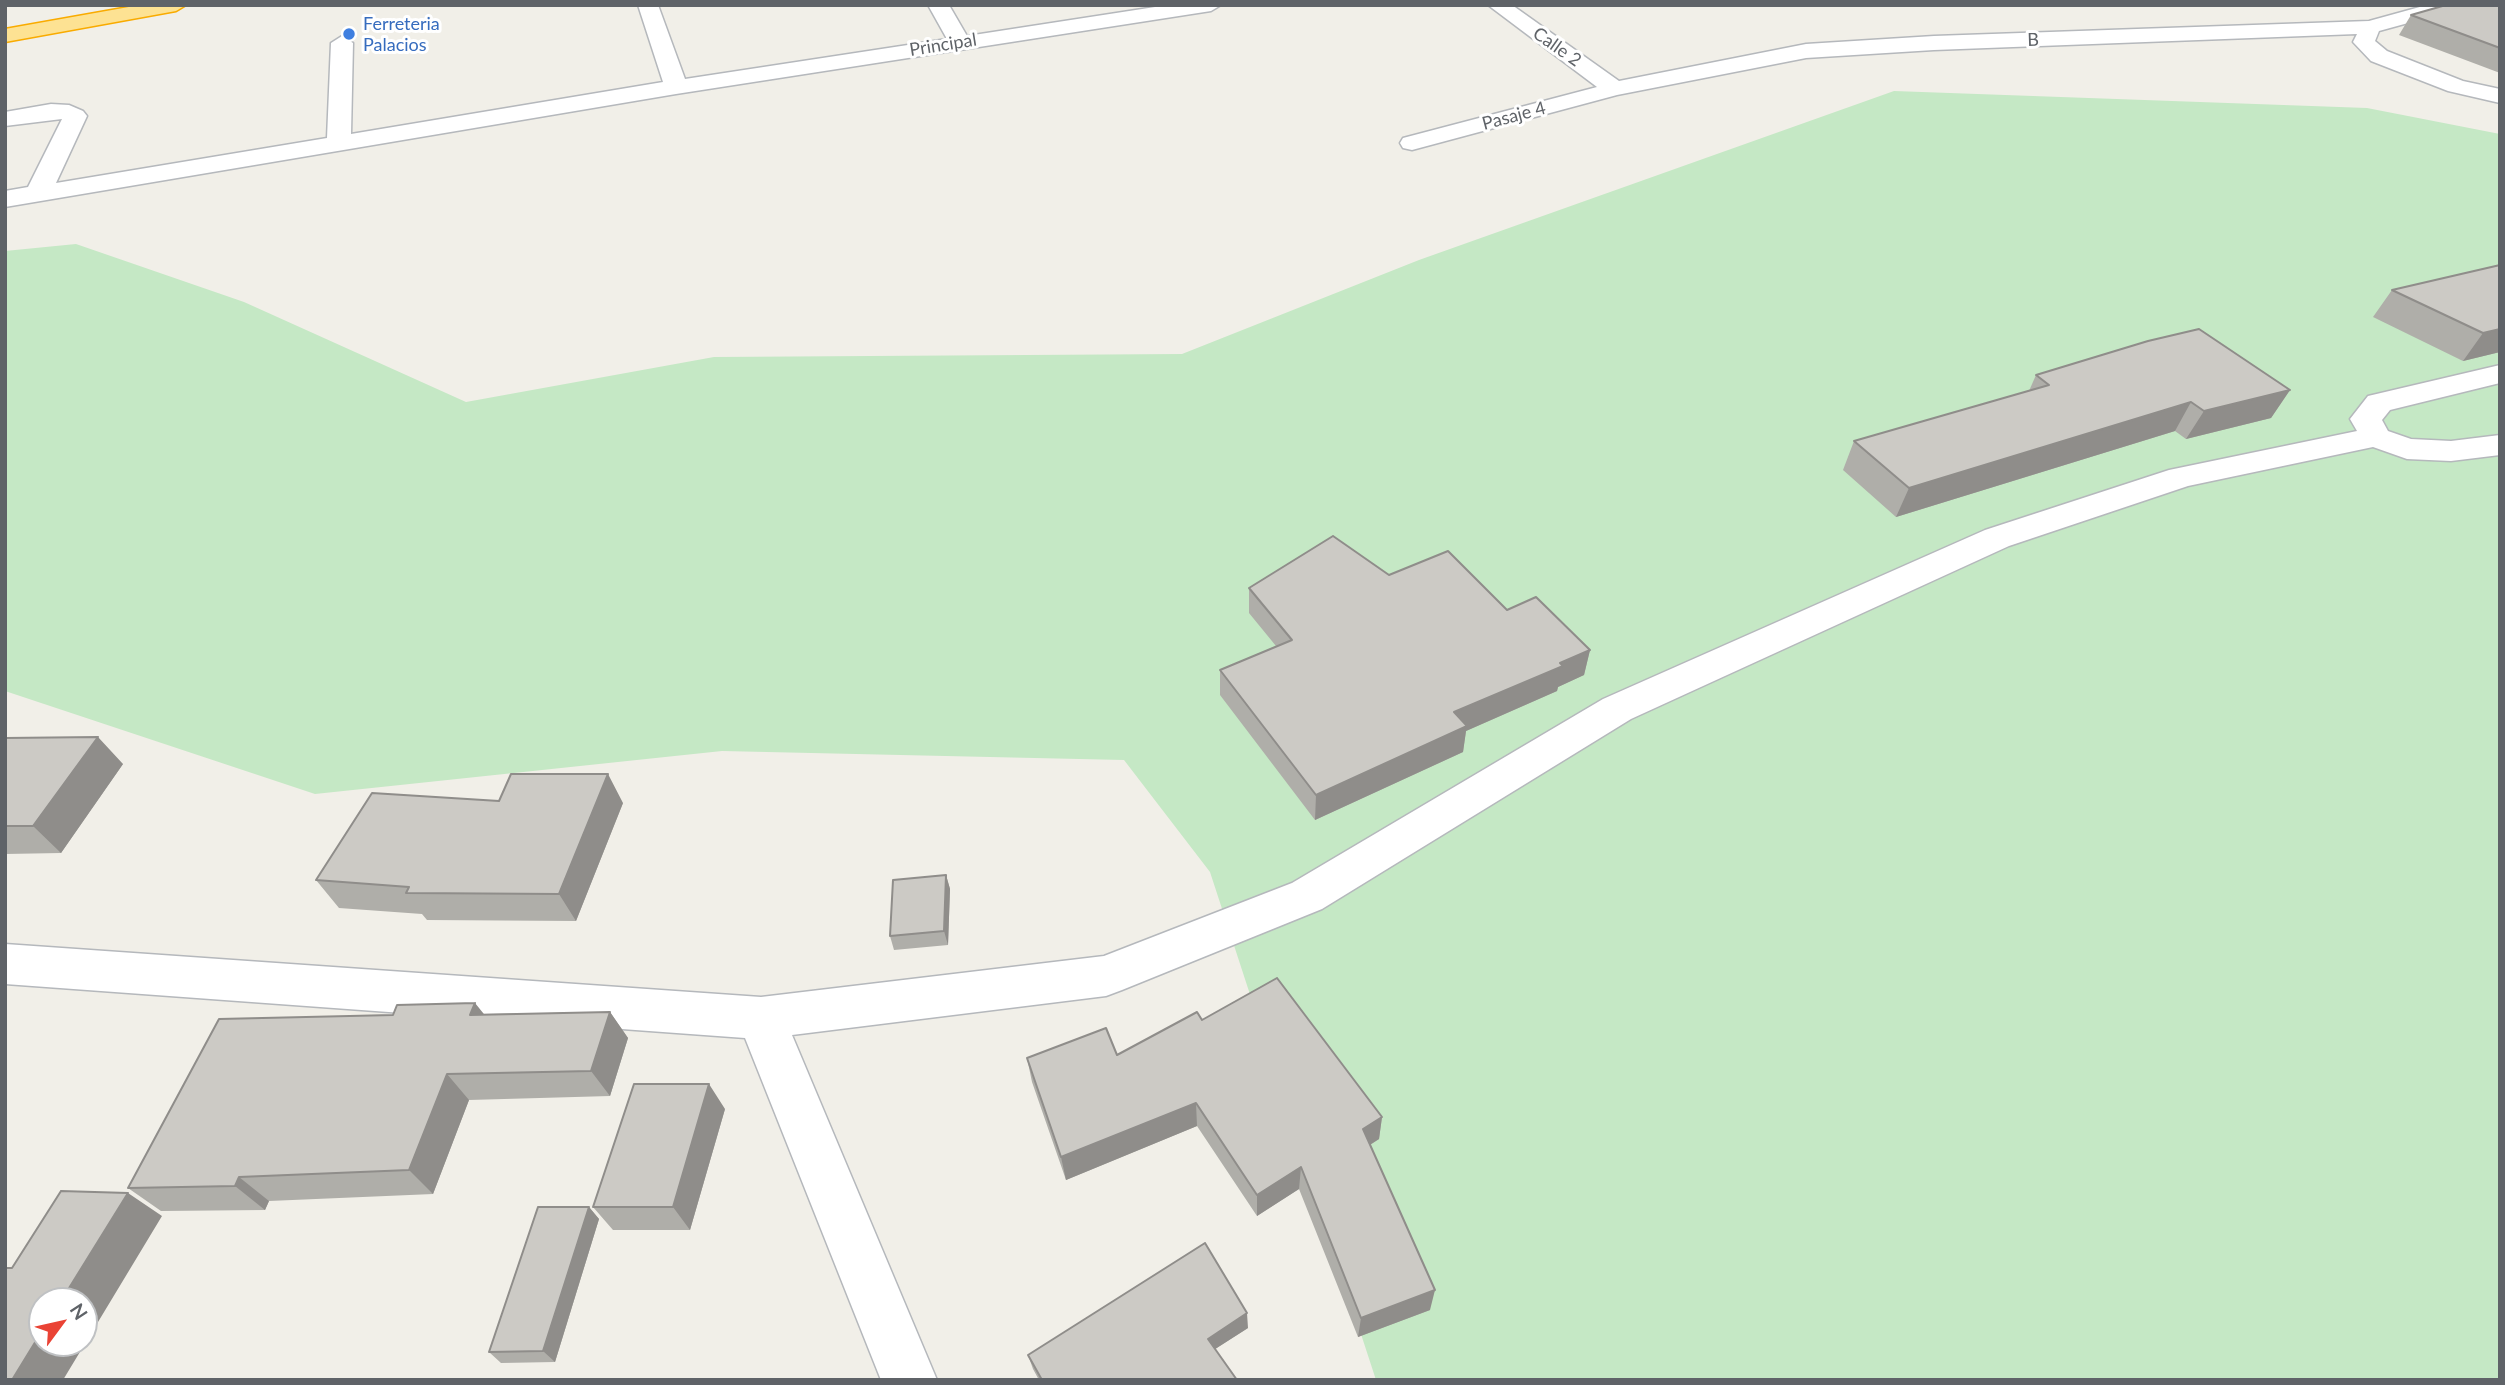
<!DOCTYPE html>
<html>
<head>
<meta charset="utf-8">
<style>
  body { margin:0 }
  #map { position:relative; width:2505px; height:1385px; overflow:hidden; background:#f1efe8; font-family:Lato,sans-serif }
  canvas { display:block }
  .frame { position:absolute; inset:0; border:7px solid #5f6368; pointer-events:none }
  .north { position:absolute; left:28px; top:1287px; width:70px; height:70px; box-sizing:border-box; background:#fff; border:2px solid #bfc1c3; border-radius:50%; rotate:57deg; font-size:19px; font-weight:700; line-height:28px; text-align:center; color:#5f6368 }
  .north::after { content:''; display:block; margin:auto; width:24px; height:32px; background:#ea4335; clip-path:polygon(50% 0,100% 100%,50% 72%,0 100%) }
</style>
</head>
<body>
<div id="map">
<canvas width="2505" height="1385"></canvas>
<div class="frame"></div>
<div class="north">N</div>
</div>
<script>
const context = document.querySelector('canvas').getContext('2d');
context.lineJoin = 'round';
function paint(path, color) {
  context.fillStyle = color;
  context.fill(path, 'evenodd');
}
function toPath(rows) {
  const path = new Path2D();
  for (const r of rows) {
    path.moveTo(r[0], r[1]);
    for (let i = 2; i < r.length; i += 2) path.lineTo(r[i], r[i + 1]);
  }
  return path;
}
function strokePath(path, color, width, dash) {
  context.strokeStyle = color;
  context.lineWidth = width;
  context.lineCap = dash ? 'butt' : 'round';
  context.setLineDash(dash || []);
  context.stroke(path);
}
function write(font, color, halo, rows, align = 'center') {
  context.font = font + ' Lato,sans-serif';
  context.lineWidth = 6;
  context.setLineDash([]);
  context.textBaseline = 'middle';
  context.strokeStyle = halo;
  context.fillStyle = color;
  for (const [text, x, y, turn = 0] of rows) {
    context.save();
    context.translate(x, y);
    context.rotate((+turn || 0) * Math.PI / 180);
    context.textAlign = isNaN(turn) ? turn : align;
    if (halo) context.strokeText(text, 0, 0);
    context.fillText(text, 0, 0);
    context.restore();
  }
}
const green = toPath([
  [1894,91,2367,108,2500,134,2500,1380,1376,1380,1210,872,1124,760,722,751,315,794,5,691,5,251,76,244,244,302,466,402,714,357,1182,354,1419,260]
]);
const street = toPath([
  [638,5,658,5,685,79,947,39,928,5,949,5,967,36,1168,5,1221,5,1211,11,676,94,5,207,5,191,28,187,62,119,5,126,5,112,51,104,69,105,83,111,87,116,56,183,327,138,331,43,342,36,353,43,351,134,663,82,638,5],
  [1488,5,1512,5,1619,81,1806,44,1934,36,2369,21,2427,5,2462,5,2459,9,2379,31,2375,41,2387,51,2463,81,2500,89,2500,103,2448,91,2371,61,2353,42,2357,34,1934,50,1806,58,1617,95,1412,150,1403,148,1400,143,1403,138,1597,87,1488,5],
  [2500,365,2500,383,2390,410,2382,420,2388,431,2411,439,2451,441,2500,435,2500,455,2451,461,2407,459,2373,447,2188,486,2009,546,1631,719,1322,909,1122,990,1106,996,792,1035,937,1380,881,1380,745,1038,5,984,5,944,761,997,1104,956,1292,883,1603,699,1985,530,2169,470,2357,431,2350,419,2368,396,2500,365]
]);
const highway = toPath([
  [140,5,186,5,176,11,5,42,5,29,140,5]
]);
const wall = toPath([
  [2500,5,2500,73,2399,35,2411,15],
  [2500,265,2500,352,2463,361,2373,317,2392,290],
  [2036,375,2290,390,2271,418,2186,439,2175,431,1896,517,1843,470,1854,441,2029,391],
  [1389,575,1507,610,1590,650,1584,675,1558,687,1557,691,1466,731,1463,752,1315,820,1220,695,1220,670,1276,646,1249,613,1249,588],
  [5,738,123,764,61,853,5,854],
  [499,801,623,803,576,921,427,920,422,914,339,908,316,880],
  [946,875,950,889,948,945,894,950,890,936],
  [610,1012,628,1038,610,1096,469,1100,433,1194,269,1201,265,1210,161,1211,128,1188,484,1014],
  [1202,1020,1382,1117,1379,1139,1370,1145,1430,1310,1358,1337,1299,1189,1257,1216,1197,1126,1066,1180,1032,1082,1027,1058,1117,1055],
  [725,1109,690,1230,613,1230,593,1207],
  [589,1207,599,1219,555,1362,501,1363,489,1352],
  [1248,1328,1215,1349,1237,1380,1039,1380,1033,1369,1028,1355]
]);
const shadedWall = toPath([
  [2500,329,2500,352,2463,361,2483,333],
  [2290,390,2271,418,2186,439,2204,411],
  [2191,402,2175,431,1896,517,1909,488],
  [1590,650,1584,675,1558,687,1557,691,1466,731,1463,752,1315,820,1316,795,1454,712],
  [98,737,123,764,61,853,33,826],
  [608,774,623,803,576,921,559,894],
  [946,875,950,889,948,945,944,931],
  [475,1003,496,1029,470,1015],
  [610,1012,628,1038,610,1096,591,1071],
  [447,1074,469,1100,433,1194,409,1170],
  [709,1084,725,1109,690,1230,673,1207],
  [1196,1103,1197,1126,1066,1180,1061,1157],
  [1382,1117,1379,1139,1360,1151,1363,1129],
  [1301,1167,1299,1189,1257,1216,1257,1195],
  [239,1177,269,1201,265,1210,235,1186],
  [128,1193,162,1216,63,1380,12,1380,42,1331,42,1343,84,1343,84,1301,61,1301],
  [589,1207,599,1219,555,1362,543,1351],
  [1435,1290,1430,1310,1358,1337,1361,1318],
  [1247,1313,1248,1328,1209,1353,1208,1339]
]);
const building = toPath([
  [2446,5,2500,5,2500,48,2411,15,2446,5],
  [2500,265,2500,329,2483,333,2392,290,2500,265],
  [2199,329,2290,390,2204,411,2191,402,1909,488,1854,441,2049,385,2036,375,2148,341,2199,329],
  [1333,536,1389,575,1448,551,1507,610,1536,597,1590,650,1560,663,1563,666,1454,712,1467,726,1316,795,1220,670,1292,640,1249,588,1333,536],
  [98,737,33,826,5,826,5,738,98,737],
  [511,774,608,774,559,894,406,893,409,887,316,880,372,793,499,801,511,774],
  [946,875,944,931,890,936,893,880,946,875],
  [1277,978,1382,1117,1363,1129,1435,1290,1361,1318,1301,1167,1257,1195,1196,1103,1061,1157,1027,1058,1106,1028,1117,1055,1197,1012,1202,1020,1277,978],
  [475,1003,470,1015,610,1012,591,1071,447,1074,409,1170,239,1177,235,1186,128,1188,219,1019,393,1015,397,1005,475,1003],
  [634,1084,709,1084,673,1207,593,1207,634,1084],
  [61,1191,128,1193,61,1301,42,1301,42,1331,12,1380,5,1380,5,1268,12,1268,61,1191],
  [538,1207,589,1207,543,1351,489,1352,538,1207],
  [1205,1243,1247,1313,1208,1339,1237,1380,1042,1380,1028,1355,1205,1243]
]);
const markers = [
  [349,34,7,"#3f7fe0"]
];
const farShopnames = [
  ["Ferreteria",363,24],
  ["Palacios",363,45]
];
const farStreetnames = [
  ["B",2033,40,-2],
  ["Principal",943,45,-9],
  ["Calle 2",1557,47,35],
  ["Pasaje 4",1514,116,-15]
];
paint(green, '#c5e8c5');
strokePath(street, '#b5b8bc', 3);
strokePath(highway, '#f9ab00', 3);
paint(street, '#fff');
paint(highway, '#fde293');
paint(wall, '#afaea9');
paint(shadedWall, '#8f8d8a');
paint(building, '#cccac5');
strokePath(building, '#8f8d8a', 2);
for (const [x, y, r, color] of markers) {
  const dot = new Path2D();
  dot.arc(x, y, r, 0, 2 * Math.PI);
  context.fillStyle = color;
  context.fill(dot);
  strokePath(dot, '#fff', 2.5);
}
write('18px', '#366cbe', '#fff', farShopnames, 'left');
write('18px', '#5f6368', '#fff', farStreetnames);
</script>
</body>
</html>
